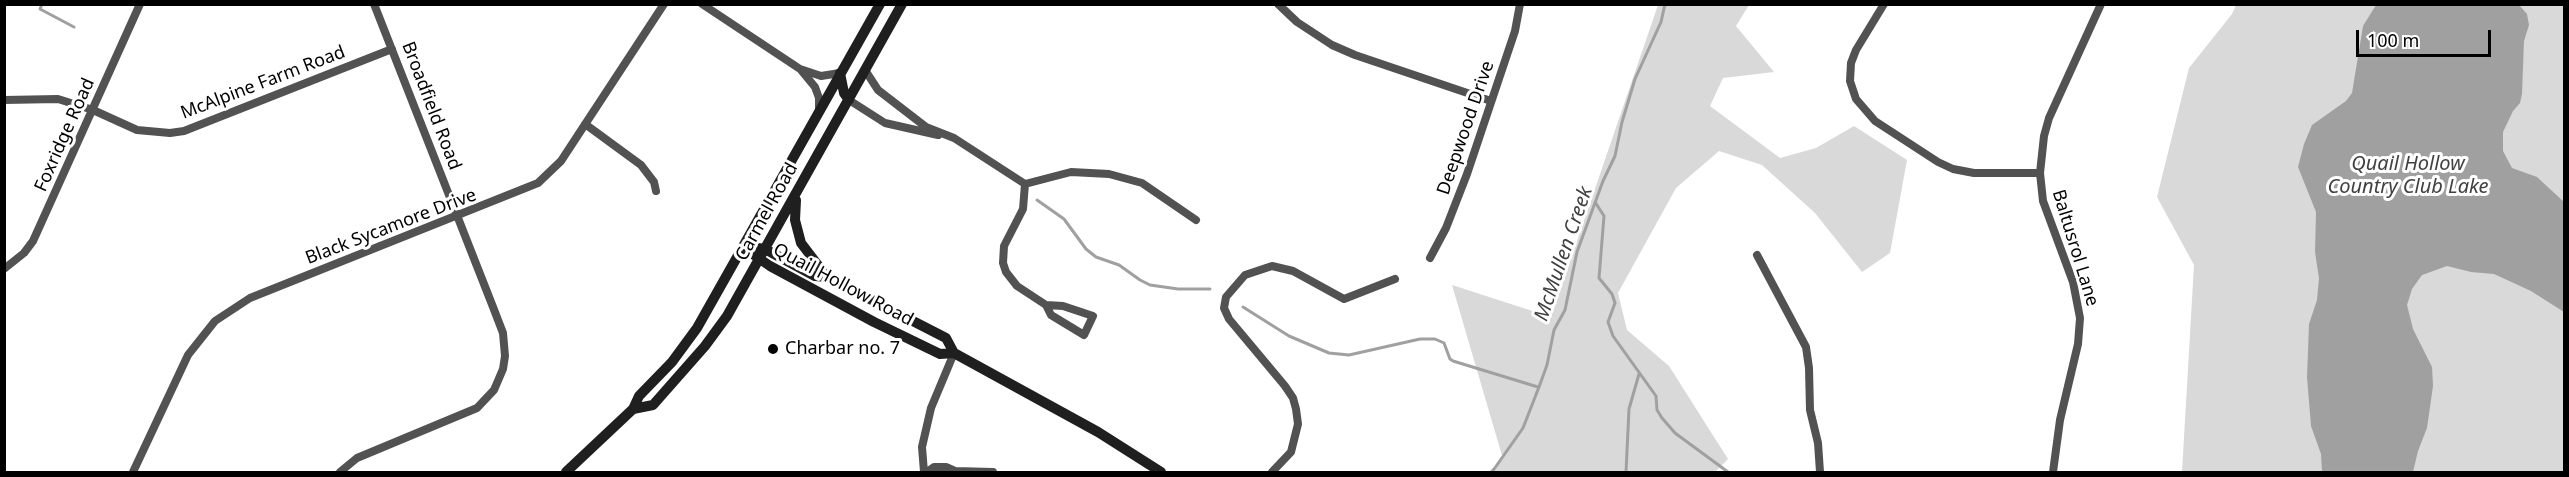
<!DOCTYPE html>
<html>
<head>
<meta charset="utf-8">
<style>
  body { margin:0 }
  #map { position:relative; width:2569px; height:477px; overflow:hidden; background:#fff; font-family:"Noto Sans",sans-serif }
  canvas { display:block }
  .frame { position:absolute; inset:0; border:6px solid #000; pointer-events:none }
  .scale { position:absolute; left:2356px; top:30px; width:135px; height:27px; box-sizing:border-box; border:3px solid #000; border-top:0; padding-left:8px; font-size:18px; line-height:21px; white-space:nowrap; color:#000; -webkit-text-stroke:4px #fff; paint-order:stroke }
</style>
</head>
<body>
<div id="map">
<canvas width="2569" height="477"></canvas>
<div class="frame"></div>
<div class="scale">100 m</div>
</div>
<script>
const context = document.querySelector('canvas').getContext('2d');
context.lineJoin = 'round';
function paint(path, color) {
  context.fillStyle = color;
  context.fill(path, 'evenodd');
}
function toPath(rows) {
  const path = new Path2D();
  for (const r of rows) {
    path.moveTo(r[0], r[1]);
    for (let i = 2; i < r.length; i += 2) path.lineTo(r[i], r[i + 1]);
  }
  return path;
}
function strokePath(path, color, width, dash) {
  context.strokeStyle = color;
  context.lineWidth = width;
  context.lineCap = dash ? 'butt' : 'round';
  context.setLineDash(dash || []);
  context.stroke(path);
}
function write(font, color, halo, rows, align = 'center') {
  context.font = font + ' "Noto Sans",sans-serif';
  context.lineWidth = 6;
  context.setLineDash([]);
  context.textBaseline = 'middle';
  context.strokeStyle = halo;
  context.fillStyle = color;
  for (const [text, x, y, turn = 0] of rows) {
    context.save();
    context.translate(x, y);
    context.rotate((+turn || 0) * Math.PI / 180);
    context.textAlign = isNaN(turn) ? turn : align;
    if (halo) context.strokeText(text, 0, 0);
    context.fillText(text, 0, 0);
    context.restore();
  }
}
const green = toPath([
  [1658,5,1749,5,1736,26,1774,72,1723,78,1710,106,1780,158,1816,148,1854,126,1907,160,1890,253,1862,272,1815,213,1762,165,1719,151,1676,188,1618,293,1627,330,1669,366,1728,459,1715,472,1488,472,1503,459,1452,285,1551,317],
  [2236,5,2564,5,2564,472,2182,472,2194,265,2157,197,2189,68,2232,14]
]);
const water = toPath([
  [2519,5,2527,14,2529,25,2524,41,2522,94,2520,103,2513,111,2503,132,2503,151,2512,168,2537,177,2564,202,2564,312,2531,291,2494,274,2471,272,2447,266,2422,275,2412,289,2407,305,2413,329,2432,367,2433,386,2427,428,2418,451,2413,472,2322,472,2321,454,2311,426,2307,377,2309,324,2317,300,2319,278,2315,252,2316,212,2298,167,2304,144,2312,125,2346,101,2352,93,2363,26,2376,5]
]);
const stream = toPath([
  [42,4,40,9,74,27],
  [1037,200,1064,219,1086,249,1096,257,1119,265,1140,280,1150,285,1178,289,1210,289],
  [1595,202,1604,216,1599,278,1612,294,1615,303,1608,322,1613,336,1656,396,1657,410,1662,418,1675,433,1728,472],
  [1243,307,1289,336,1329,353,1349,355,1420,339,1435,339,1444,343,1450,359,1453,361,1538,387],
  [1492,472,1523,428,1539,387,1547,365,1554,330,1565,310,1577,252,1603,181,1615,156,1622,122,1635,79,1661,22,1665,4],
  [1626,472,1629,409,1639,374]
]);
const street = toPath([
  [702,4,800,69,821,76,840,73],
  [1278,4,1297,22,1332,45,1355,55,1491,101],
  [1884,4,1856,50,1851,63,1850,81,1856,99,1875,121,1938,162,1953,169,1974,173,2040,173,2044,136,2049,118,2101,4],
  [801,70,815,87,819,98,819,109],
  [865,70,878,90,926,127,954,138,1025,184],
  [4,100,58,99,93,110,137,130,170,133,184,131,392,49],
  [849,100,885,123,938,135],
  [585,124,641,165,654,182,656,191],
  [2040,173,2043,201,2073,282,2080,318,2078,344,2060,420,2053,472],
  [1025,184,1023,209,1004,246,1003,263,1006,272,1017,286,1046,305,1051,315,1084,335,1093,316,1063,306,1046,305],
  [1025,184,1071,172,1109,174,1142,183,1196,220],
  [1757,255,1806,347,1809,368,1810,410,1818,443,1820,472],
  [1430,258,1446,228,1467,174,1515,31,1520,4],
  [4,269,24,253,33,241,140,4],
  [133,472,188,355,215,321,250,298,538,183,561,161,664,4],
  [340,472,357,458,477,408,494,390,503,369,505,356,503,333,493,307,374,4],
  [924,472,922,447,931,408,954,353],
  [927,472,934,467,946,467,955,471,993,472],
  [1272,472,1291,452,1298,424,1296,409,1293,398,1285,386,1229,319,1224,308,1226,297,1245,275,1272,266,1293,271,1344,299,1395,279]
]);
const secondary = toPath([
  [840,73,844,93,849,100],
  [796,200,795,220,801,243,827,277],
  [744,246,765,249,815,276,827,277,946,338,954,353,1098,432,1161,472],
  [754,255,770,266,874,322,940,354,954,353],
  [633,409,653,405,705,346,727,316,902,4],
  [566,472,633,409,639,396,672,362,697,328,880,4]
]);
const markers = [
  [773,349,6,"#000"]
];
const streetNames = [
  ["McAlpine Farm Road",263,83,-21],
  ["Broadfield Road",431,106,69],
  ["Deepwood Drive",1466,128,-71],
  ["Foxridge Road",65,135,-66],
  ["Carmel Road",767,212,-61],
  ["Black Sycamore Drive",391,227,-21],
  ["Baltusrol Lane",2075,248,73],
  ["Quail Hollow Road",843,285,28]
];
const poiNames = [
  ["Charbar no. 7",785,349]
];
const waterNames = [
  ["Quail Hollow",2408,164],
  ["Country Club Lake",2408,187],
  ["McMullen Creek",1564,254,-71]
];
paint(green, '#d9d9d9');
paint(water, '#a0a0a0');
strokePath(stream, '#a0a0a0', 3);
strokePath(street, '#525252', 8);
strokePath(secondary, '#1f1f1f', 10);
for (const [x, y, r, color] of markers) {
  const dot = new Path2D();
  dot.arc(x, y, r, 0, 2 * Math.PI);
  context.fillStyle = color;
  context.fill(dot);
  strokePath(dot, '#fff', 2);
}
write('18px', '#000', '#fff', streetNames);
write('18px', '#000', '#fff', poiNames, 'left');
write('italic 20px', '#414141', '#fff', waterNames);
</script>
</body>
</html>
